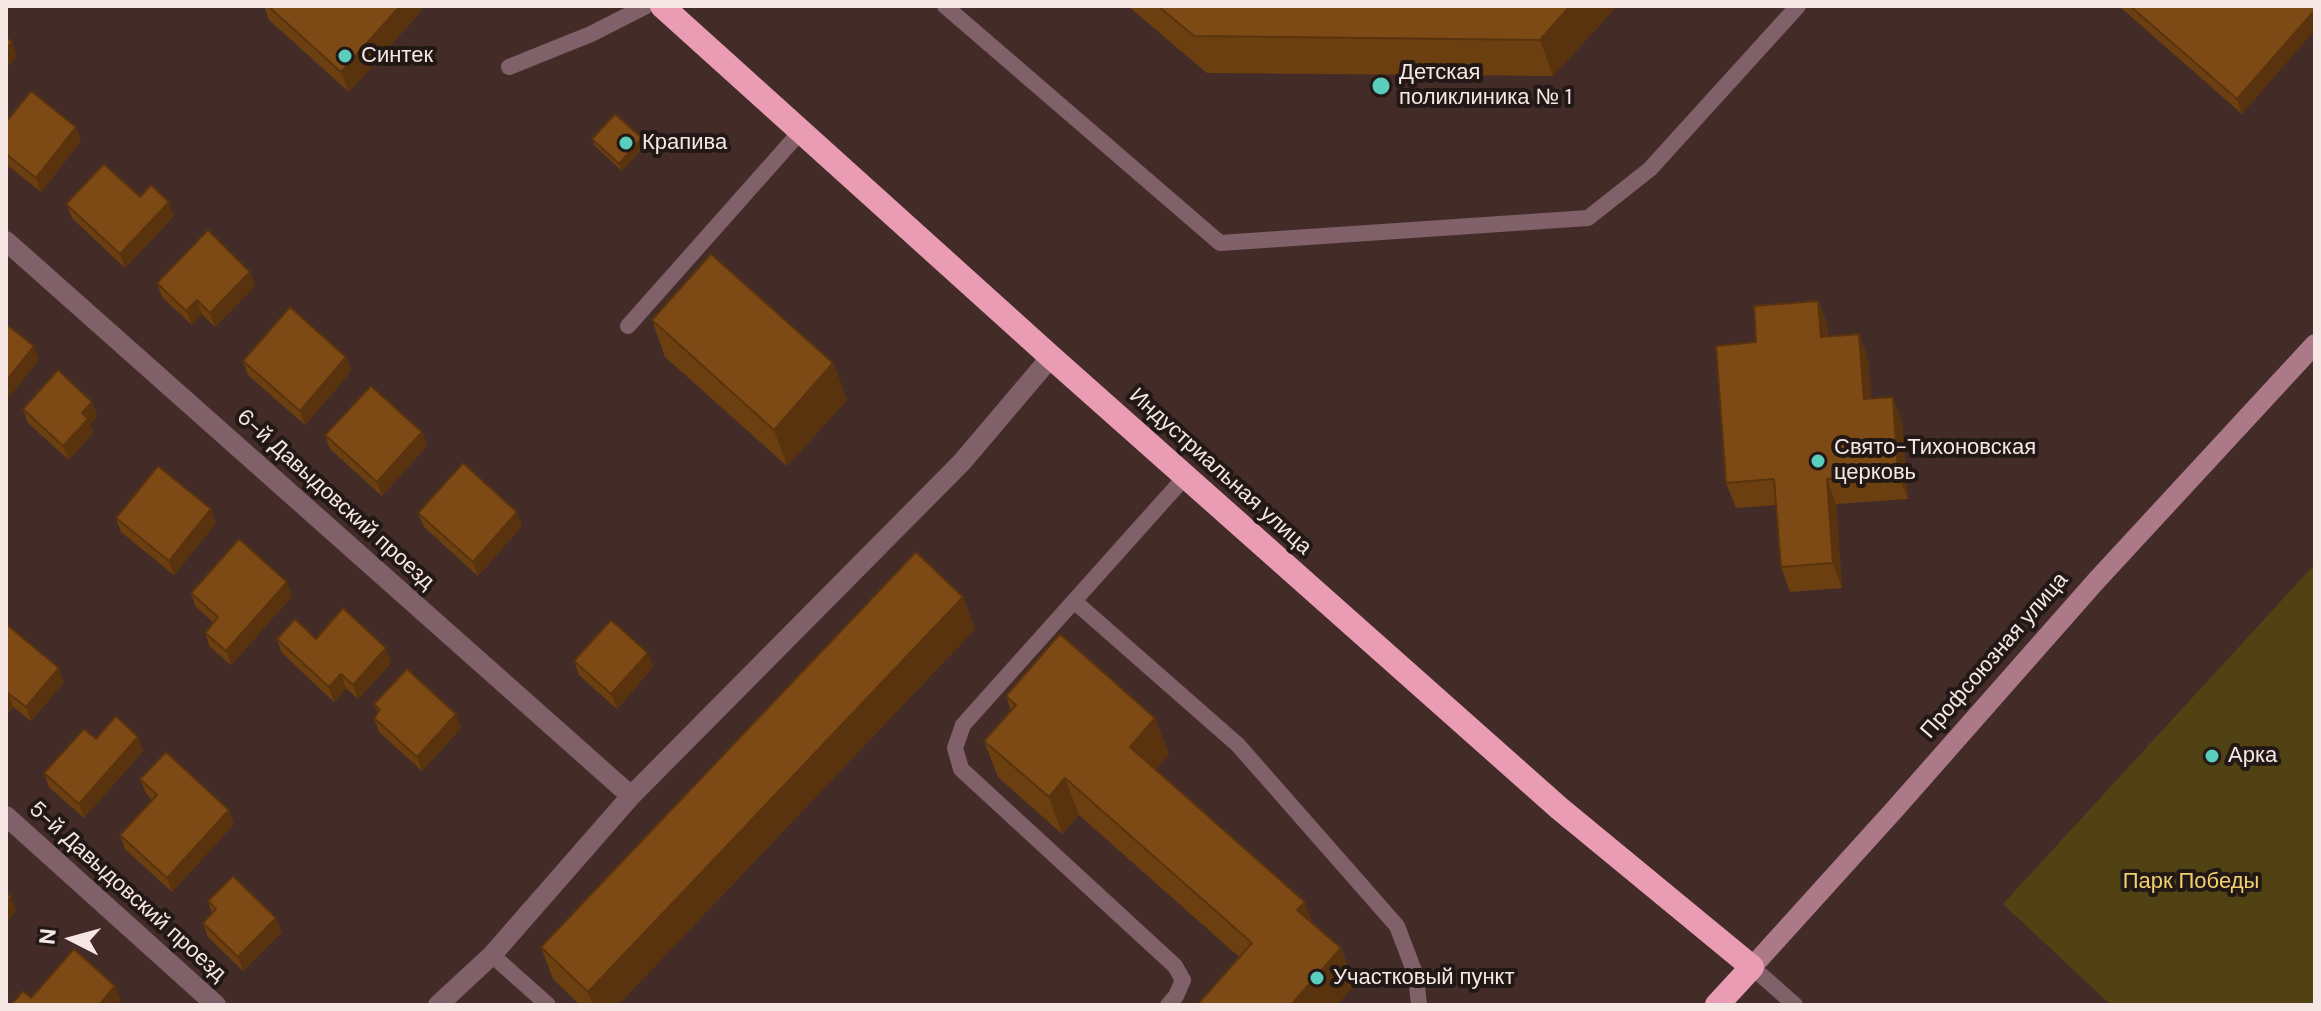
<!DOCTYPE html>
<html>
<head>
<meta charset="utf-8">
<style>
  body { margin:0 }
  #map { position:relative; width:2321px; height:1011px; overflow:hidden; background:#432c28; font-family:"DM Sans",sans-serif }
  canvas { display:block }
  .frame { position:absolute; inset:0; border:8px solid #f7e7e4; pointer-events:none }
  .north { position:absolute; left:32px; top:899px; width:80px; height:80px; -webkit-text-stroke:6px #221816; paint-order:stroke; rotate:276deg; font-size:22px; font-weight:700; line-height:32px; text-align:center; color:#f7e7e4 }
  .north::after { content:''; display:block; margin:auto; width:28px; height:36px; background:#f7e7e4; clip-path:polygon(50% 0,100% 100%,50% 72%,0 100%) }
</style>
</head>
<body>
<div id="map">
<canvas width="2321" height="1011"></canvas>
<div class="frame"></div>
<div class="north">N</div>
</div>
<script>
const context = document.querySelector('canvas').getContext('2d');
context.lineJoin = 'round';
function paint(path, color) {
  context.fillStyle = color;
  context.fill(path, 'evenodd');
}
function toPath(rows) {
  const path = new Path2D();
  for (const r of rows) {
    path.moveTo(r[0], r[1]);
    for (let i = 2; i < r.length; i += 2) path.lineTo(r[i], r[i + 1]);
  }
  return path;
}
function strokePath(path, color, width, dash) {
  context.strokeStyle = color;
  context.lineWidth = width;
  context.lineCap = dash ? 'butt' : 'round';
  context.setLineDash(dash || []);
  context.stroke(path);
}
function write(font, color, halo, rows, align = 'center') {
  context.font = font + ' "DM Sans",sans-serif';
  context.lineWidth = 8;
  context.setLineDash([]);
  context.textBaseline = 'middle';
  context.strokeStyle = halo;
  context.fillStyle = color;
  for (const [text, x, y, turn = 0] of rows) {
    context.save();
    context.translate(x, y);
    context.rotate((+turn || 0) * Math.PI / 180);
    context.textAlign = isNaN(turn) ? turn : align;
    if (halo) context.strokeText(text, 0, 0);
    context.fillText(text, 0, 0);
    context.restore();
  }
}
const green = toPath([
  [2315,564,2315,1005,2111,1005,2003,904]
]);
const lane = toPath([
  [945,6,1220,243,1588,218,1650,169,1798,6],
  [509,67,591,34,646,6],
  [628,326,801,131],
  [1074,601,1238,745,1397,926,1416,976,1419,1005],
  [492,955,548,1005],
  [1752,967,1795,1005],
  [1168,1005,1176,996,1183,980,1175,966,961,769,955,748,963,725,1185,477]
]);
const street = toPath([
  [6,241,631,796],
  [6,816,216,1005],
  [438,1005,492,955,631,796,962,462,1051,357]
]);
const secondary = toPath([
  [1752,967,1895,809,2096,581,2315,344]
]);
const highway = toPath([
  [662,6,1051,357,1559,808,1752,967,1717,1005]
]);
const wall = toPath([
  [264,6,421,6,422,10,349,92,269,20],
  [1128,6,1617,6,1553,76,1207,73],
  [2119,6,2315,6,2242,114],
  [6,122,76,127,81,141,41,192,6,164],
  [642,138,645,146,622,171,595,146,592,139],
  [140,197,174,216,125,268,72,218,66,204],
  [250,272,255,286,215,327,202,314,192,325,162,297,157,283],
  [1818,301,1828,326,1828,337,1859,334,1868,359,1871,399,1902,422,1908,499,1836,504,1842,588,1790,592,1781,567,1776,505,1736,508,1726,483,1756,342],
  [652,320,833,363,847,400,787,466,665,357],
  [346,357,351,371,305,425,248,375,243,361],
  [92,402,97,416,90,424,93,433,69,460,28,423,23,409],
  [422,432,427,446,382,496,330,449,325,435],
  [517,512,522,526,478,576,424,527,418,513],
  [116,518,216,523,174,575,121,532],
  [191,593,292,596,231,665,210,647,205,633,214,623,196,607],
  [963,597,975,629,618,1005,580,1005,553,979,541,947],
  [6,624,64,682,31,721,13,707,6,716],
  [277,639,316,639,391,663,358,699,346,688,334,702,282,653],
  [574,661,653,667,617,709,579,675],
  [1006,696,1155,718,1169,755,1155,770,1313,923,1341,948,1355,985,1239,957,1079,815,1062,834,998,777,984,741,1011,711],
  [374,704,461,728,422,771,379,732,374,718,378,713],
  [138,737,143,751,84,818,49,787,44,773,96,739],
  [140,779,234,824,172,892,125,849,120,835,152,800,146,793],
  [208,901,282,932,243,971,208,937,203,923,212,913]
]);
const shadedWall = toPath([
  [400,6,421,6,422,10,349,92,341,72],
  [1570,6,1617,6,1553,76,1540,40],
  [2315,10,2315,30,2242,114,2237,99],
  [12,42,17,56,6,69,6,49],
  [76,127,81,141,41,192,36,178],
  [642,138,645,146,622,171,619,164],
  [169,202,174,216,125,268,120,254],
  [250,272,255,286,215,327,210,313],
  [197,300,202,314,192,325,186,311],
  [1818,301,1828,326,1830,362,1821,337],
  [1859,334,1868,359,1873,424,1864,399],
  [34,346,39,360,6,401,6,381],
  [346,357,351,371,305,425,300,411],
  [833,363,847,400,787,466,774,430],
  [1893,397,1902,422,1908,499,1898,474],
  [92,402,97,416,90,424,93,433,69,460,63,446,82,413],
  [422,432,427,446,382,496,377,482],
  [1827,479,1836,504,1842,588,1833,563],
  [211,509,216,523,174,575,169,561],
  [517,512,522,526,478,576,473,562],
  [287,582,292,596,231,665,226,651],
  [963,597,975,629,618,1005,593,1005,588,992],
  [386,648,391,663,358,699,353,685],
  [648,653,653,667,617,709,611,694],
  [59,668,64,682,31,721,26,707],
  [341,674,346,688,334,702,329,687],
  [8,693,13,707,6,716,6,696],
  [456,714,461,728,422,771,417,757],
  [1155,718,1169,755,1143,784,1130,747],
  [138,737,143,751,84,818,79,804],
  [1065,778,1079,815,1062,834,1049,797],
  [229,810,234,824,172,892,167,878],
  [11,897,16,911,6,922,6,902],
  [1305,902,1318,939,1297,910],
  [276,918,282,932,243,971,238,957],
  [1341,948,1355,985,1337,1005,1291,1005],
  [115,986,121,1000,116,1005,99,1005]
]);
const building = toPath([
  [268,6,400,6,341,72,268,6],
  [1158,6,1570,6,1540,40,1194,36,1158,6],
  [2130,6,2315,6,2315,10,2237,99,2130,6],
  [6,37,12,42,6,49,6,37],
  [31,91,76,127,36,178,6,154,6,122,31,91],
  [615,114,642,138,619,164,592,139,615,114],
  [104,164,140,197,151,185,169,202,120,254,66,204,104,164],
  [208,230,250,272,210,313,197,300,186,311,157,283,208,230],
  [711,254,833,363,774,430,652,320,711,254],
  [1818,301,1821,337,1859,334,1864,399,1893,397,1898,474,1827,479,1833,563,1781,567,1774,479,1726,483,1716,346,1756,342,1754,306,1818,301],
  [290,307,346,357,300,411,243,361,290,307],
  [6,324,34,346,6,381,6,324],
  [58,370,92,402,82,413,88,419,63,446,23,409,58,370],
  [371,386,422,432,377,482,325,435,371,386],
  [463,463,517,512,473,562,418,513,463,463],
  [158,466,211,509,169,561,116,518,158,466],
  [239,539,287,582,226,651,205,633,218,617,191,593,239,539],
  [916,552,963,597,588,992,541,947,916,552],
  [343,608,386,648,353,685,341,674,329,687,277,639,295,619,316,639,343,608],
  [611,620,648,653,611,694,574,661,611,620],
  [6,624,59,668,26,707,8,693,6,696,6,624],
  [1060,634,1155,718,1130,747,1305,902,1297,910,1341,948,1291,1005,1197,1005,1252,943,1065,778,1049,797,984,741,1016,705,1006,696,1060,634],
  [407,669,456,714,417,757,374,718,380,710,374,704,407,669],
  [116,716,138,737,79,804,44,773,84,729,96,739,116,716],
  [166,752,229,810,167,878,120,835,157,795,140,779,166,752],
  [233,876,276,918,238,957,203,923,216,909,208,901,233,876],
  [6,892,11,897,6,902,6,892],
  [74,949,115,986,99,1005,11,1005,23,991,31,998,74,949]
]);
const markers = [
  [345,56,8,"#5acebc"],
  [1381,86,10,"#5acebc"],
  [626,143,8,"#5acebc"],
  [1818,461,8,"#5acebc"],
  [2212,756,8,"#5acebc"],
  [1317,978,8,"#5acebc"]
];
const poiNames = [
  ["Синтек",361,56],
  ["Детская",1399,73],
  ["поликлиника № 1",1399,98],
  ["Крапива",642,143],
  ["Свято-Тихоновская",1834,448],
  ["церковь",1834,473],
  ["Арка",2228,756],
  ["Участковый пункт",1333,978]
];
const streetNames = [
  ["Индустриальная улица",1220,472,42],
  ["6-й Давыдовский проезд",335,500,42],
  ["Профсоюзная улица",1995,656,-49],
  ["5-й Давыдовский проезд",127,892,42]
];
const parkNames = [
  ["Парк Победы",2191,882]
];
paint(green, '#514213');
strokePath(lane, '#806069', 16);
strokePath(street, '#806069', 20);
strokePath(secondary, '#ab7988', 20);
strokePath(highway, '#e99cb4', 24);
paint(wall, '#6c3f11');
paint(shadedWall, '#58330e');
paint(building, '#7d4914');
strokePath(building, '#58330e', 2);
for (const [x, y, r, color] of markers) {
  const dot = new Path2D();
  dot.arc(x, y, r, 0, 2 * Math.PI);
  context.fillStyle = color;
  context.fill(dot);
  strokePath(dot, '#221816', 3);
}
write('22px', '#f7e7e4', '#221816', poiNames, 'left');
write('22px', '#f7e7e4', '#221816', streetNames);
write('22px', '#f2d06b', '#221816', parkNames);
</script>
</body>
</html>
